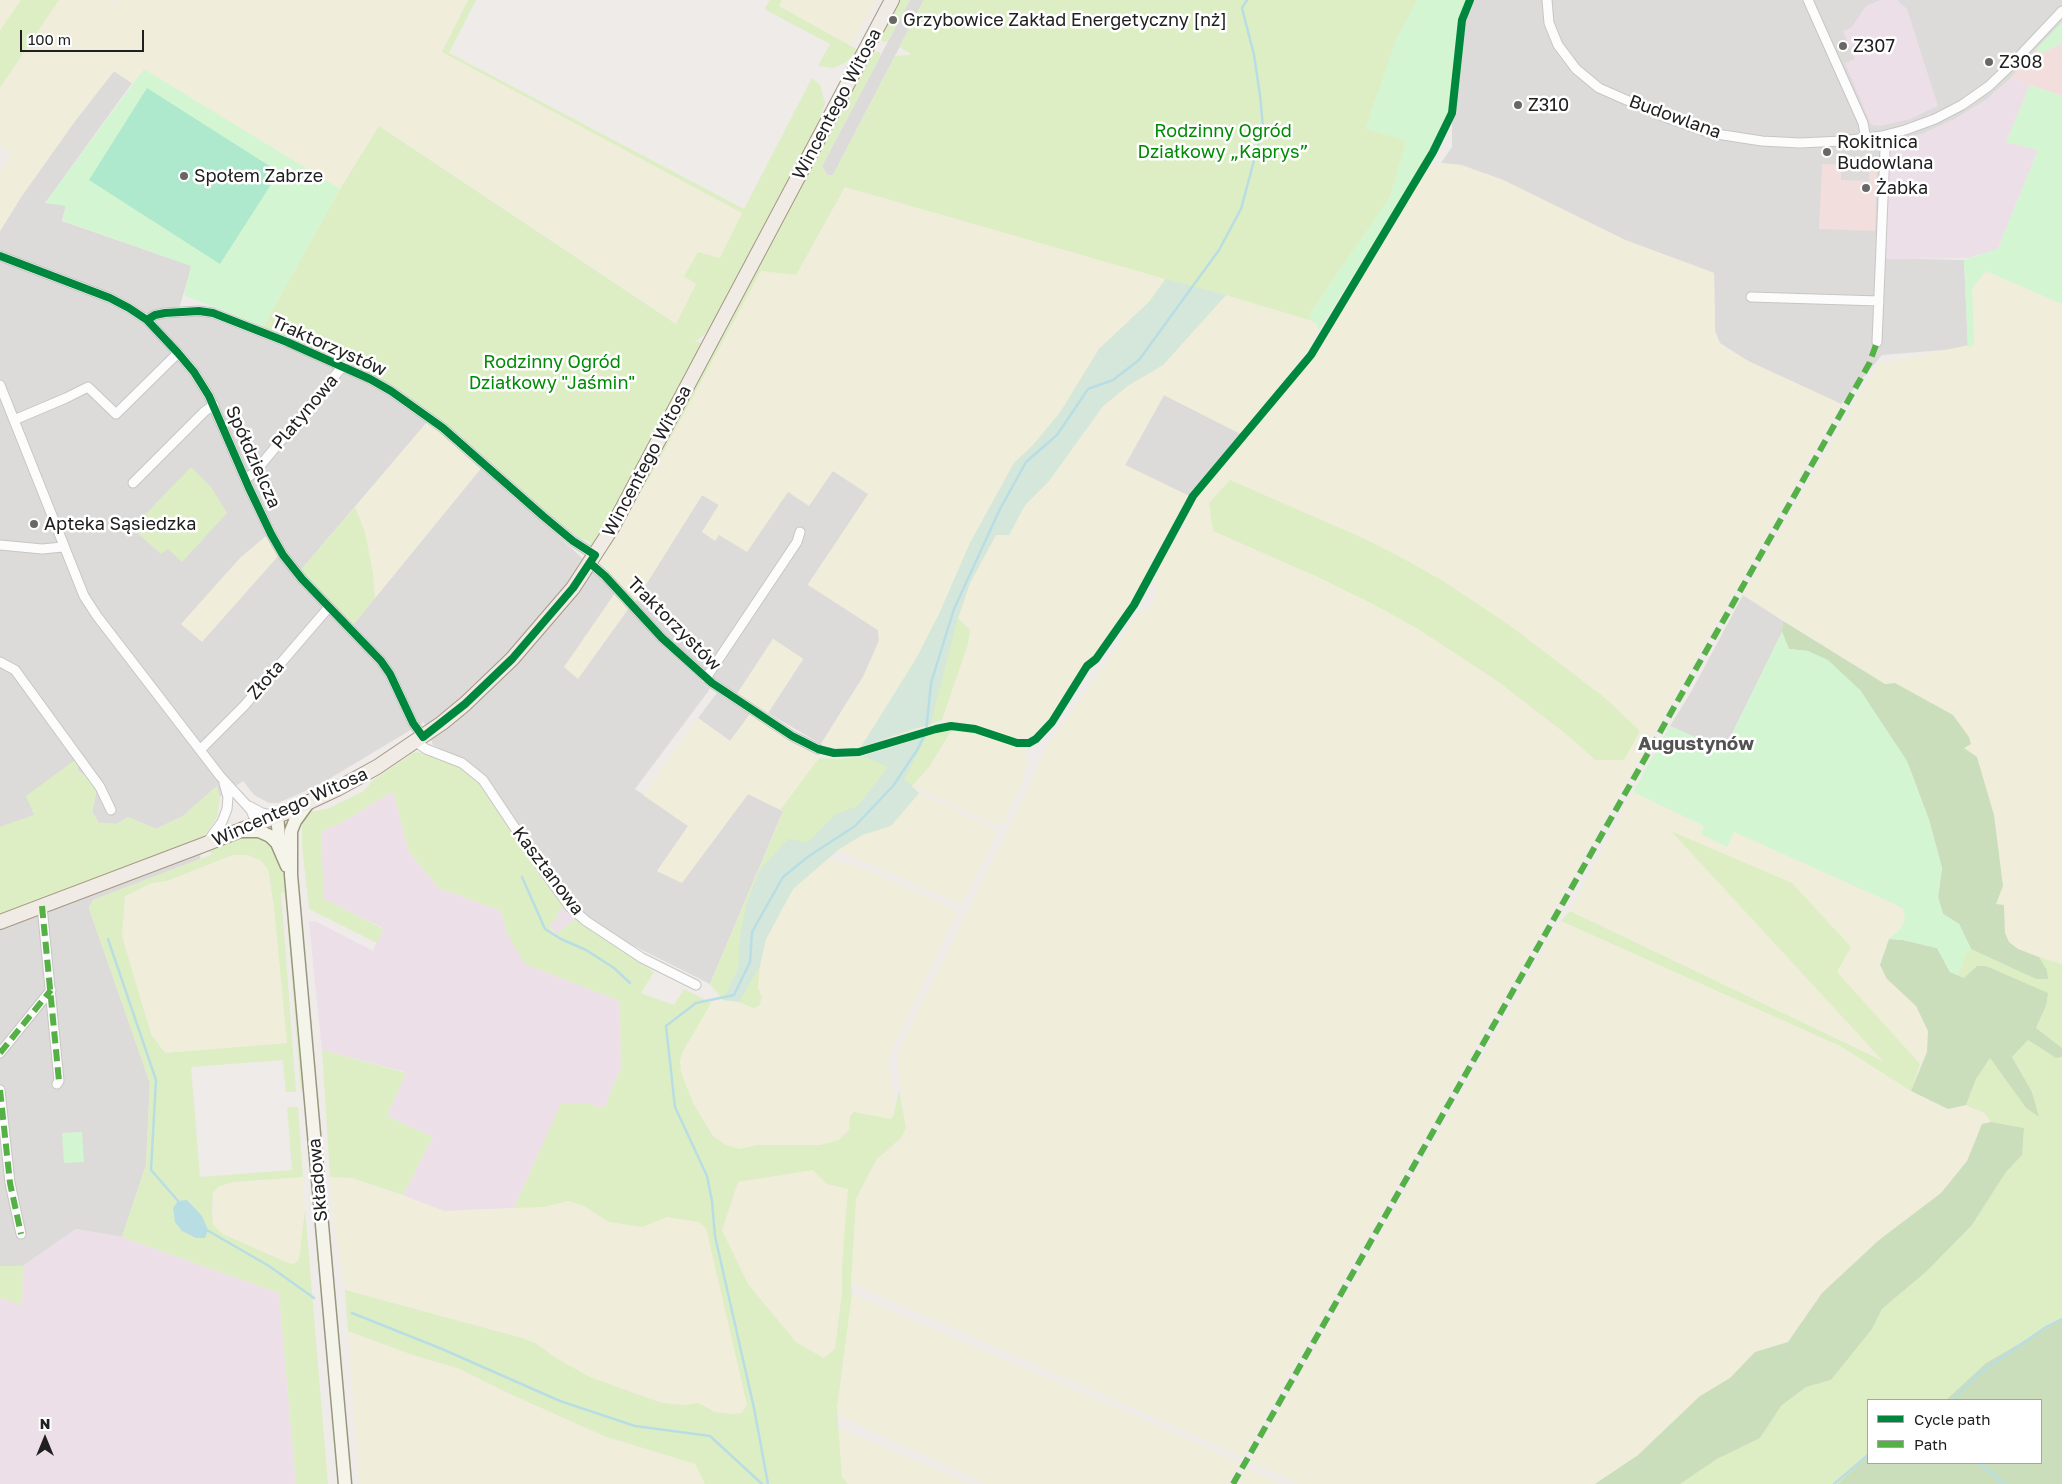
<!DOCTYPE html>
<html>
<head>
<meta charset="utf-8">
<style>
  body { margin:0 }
  #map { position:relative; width:2062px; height:1484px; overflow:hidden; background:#eeebe8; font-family:"Golos Text",sans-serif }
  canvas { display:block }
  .legend { position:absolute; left:1867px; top:1399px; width:175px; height:65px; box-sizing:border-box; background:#fff; border:1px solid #a6a6a6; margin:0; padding:6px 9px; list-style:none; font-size:15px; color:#202020 }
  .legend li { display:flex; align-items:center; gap:10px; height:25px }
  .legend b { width:25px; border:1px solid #a6a6a6 }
  .north { position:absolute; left:20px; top:1414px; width:50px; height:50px; -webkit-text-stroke:4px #fff; paint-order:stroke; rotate:0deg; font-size:14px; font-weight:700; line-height:20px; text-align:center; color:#202020 }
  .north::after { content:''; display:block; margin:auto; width:18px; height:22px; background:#202020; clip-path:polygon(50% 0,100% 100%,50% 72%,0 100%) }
  .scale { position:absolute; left:20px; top:30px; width:124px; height:22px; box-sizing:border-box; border:2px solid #202020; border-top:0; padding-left:6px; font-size:15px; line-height:18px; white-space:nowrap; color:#202020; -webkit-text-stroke:4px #fff; paint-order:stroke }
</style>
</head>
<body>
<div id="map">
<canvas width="2062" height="1484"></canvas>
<ul class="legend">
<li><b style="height:6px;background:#00873e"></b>Cycle path</li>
<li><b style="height:6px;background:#55b145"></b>Path</li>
</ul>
<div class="north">N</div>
<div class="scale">100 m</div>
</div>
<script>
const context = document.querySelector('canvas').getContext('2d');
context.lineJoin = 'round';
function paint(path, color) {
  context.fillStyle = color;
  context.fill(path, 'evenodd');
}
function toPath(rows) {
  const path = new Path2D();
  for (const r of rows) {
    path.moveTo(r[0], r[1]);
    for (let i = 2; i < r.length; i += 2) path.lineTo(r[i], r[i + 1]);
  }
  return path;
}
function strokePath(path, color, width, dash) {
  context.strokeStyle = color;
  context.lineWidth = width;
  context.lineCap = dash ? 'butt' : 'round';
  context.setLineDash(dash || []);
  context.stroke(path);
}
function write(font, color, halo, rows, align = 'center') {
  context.font = font + ' "Golos Text",sans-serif';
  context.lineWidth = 5;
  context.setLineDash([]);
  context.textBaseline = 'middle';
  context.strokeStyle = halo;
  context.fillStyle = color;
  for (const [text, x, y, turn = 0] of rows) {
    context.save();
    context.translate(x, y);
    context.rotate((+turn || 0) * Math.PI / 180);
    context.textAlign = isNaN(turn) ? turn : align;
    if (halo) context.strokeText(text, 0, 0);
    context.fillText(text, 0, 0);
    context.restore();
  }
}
const residential = toPath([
  [1470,0,2062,0,2062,43,2036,50,2011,78,1986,100,1955,119,1922,134,1888,143,1883,258,1964,260,1968,348,1882,355,1841,404,1748,361,1720,343,1715,331,1714,273,1625,240,1503,180,1461,165,1441,163,1452,147,1452,113,1462,20],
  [114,71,132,83,45,203,66,205,62,221,192,266,180,305,181,316,207,315,224,320,358,376,387,393,428,421,300,571,353,625,482,467,581,557,666,649,710,689,635,789,689,826,657,871,682,882,748,794,783,811,710,984,612,935,581,914,549,876,485,776,470,763,433,745,424,722,319,785,278,803,269,803,254,795,243,781,220,797,216,787,183,816,156,829,128,817,117,824,99,823,92,812,97,789,78,770,78,766,35,815,0,827,0,231,21,197,75,121],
  [1164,395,1241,434,1189,496,1125,465],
  [833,471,869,494,808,584,878,630,879,641,863,677,821,744,768,713,803,659,773,639,737,694,713,680,676,648,635,602,702,495,719,505,702,532,719,535,788,491],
  [1743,595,1783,621,1782,632,1724,750,1670,726,1691,692],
  [717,693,750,714,730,741,698,718],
  [201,850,200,859,93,900,89,908,150,1083,146,1165,122,1237,76,1229,23,1266,0,1266,0,930]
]);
const commercial = toPath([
  [2062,43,2062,96,2011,78,2036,49,2040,54],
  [1822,164,1877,166,1875,231,1819,229]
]);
const industrial = toPath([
  [1880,0,1897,0,1907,9,1938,106,1910,119,1881,126,1871,125,1845,63,1855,59,1843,31,1851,28,1866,6],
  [2011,78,2030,85,2006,142,2038,150,1998,249,1968,258,1883,259,1888,143,1922,134,1955,119,1986,100],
  [393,791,409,852,439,888,501,911,507,933,526,964,620,1001,621,1068,604,1108,584,1103,561,1105,514,1208,444,1211,403,1195,433,1137,387,1116,406,1072,322,1050,309,922,315,921,373,951,383,928,323,899,321,835,323,830,341,823],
  [565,906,578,917,556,934,549,925,558,918,557,913],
  [76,1229,122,1237,279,1293,296,1484,0,1484,0,1298,22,1304,23,1266]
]);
const religious = toPath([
  [910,0,924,0,833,175,827,175,822,166],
  [1501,43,1509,44,1504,114,1505,120,1513,120,1512,139,1496,138],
  [1594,152,1623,152,1622,170,1593,169],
  [1841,165,1870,167,1869,181,1841,180],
  [1759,193,1758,218,1737,218,1737,203,1752,203],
  [1794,239,1831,240,1831,250,1794,249],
  [1741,278,1776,279,1784,286,1832,288,1833,300,1751,297,1748,301,1739,300]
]);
const farmland = toPath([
  [0,0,21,0,0,30],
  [59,0,108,0,114,3,117,0,468,0,442,52,742,213,720,259,698,252,696,284,677,324,379,126,340,189,144,69,132,83,114,71,75,121,21,197,0,231,0,171,11,154,0,146,0,88],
  [782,0,876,0,851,46,779,6],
  [1441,163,1461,165,1503,180,1625,240,1714,273,1715,331,1720,344,1748,361,1841,404,1243,1457,851,1283,856,1199,876,1160,901,1138,906,1128,897,1062,899,1049,1021,803,1048,744,1118,646,1135,615,1146,611,1155,599,1155,578,1165,555,1180,533,1196,499,1313,358,1424,174,1429,167],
  [845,187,1166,279,1149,302,1099,349,1061,411,1034,444,1014,463,970,543,939,614,916,659,861,747,829,747,821,744,863,677,879,641,878,630,808,585,868,494,833,471,809,506,788,492,747,552,719,535,715,541,702,532,719,505,702,495,635,602,599,561,652,473,761,270,796,275],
  [1986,270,2062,304,2062,964,2029,954,2009,942,2005,933,2004,905,1996,904,1963,748,1895,683,1885,684,1743,595,1878,364,1974,344,1972,288],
  [1226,295,1309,320,1316,323,1319,330,1306,352,1241,434,1164,395,1125,465,1189,496,1178,518,1157,551,1131,603,1093,658,1084,664,1055,712,1040,730,1027,738,1010,737,976,725,942,720,968,644,970,628,958,618,970,583,996,534,1010,535,1025,505,1049,481,1103,406,1129,385,1163,365],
  [428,421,482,467,375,598,373,573,355,507],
  [267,535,280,554,202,642,181,624,240,558],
  [615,593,629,608,578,679,564,667],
  [773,639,803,659,768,713,737,694],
  [750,714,819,758,781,809,783,811,748,794,682,883,657,871,688,826,643,795,698,718,730,741],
  [962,729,981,733,1006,743,1019,744,1025,747,1028,763,1023,779,1005,822,999,825,991,823,912,786,930,766,950,734,955,730],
  [1633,792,1704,826,1727,847,1734,832,1903,909,1905,918,1900,930,1889,939,1887,979,1916,1006,1928,1031,1927,1052,1916,1076,1570,911],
  [919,793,998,831,962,905,838,850,862,835,891,826],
  [233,855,247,855,260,860,268,869,274,907,288,1043,165,1053,151,1034,122,936,125,896,152,883,167,881],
  [828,859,861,867,958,911,888,1059,895,1105,894,1114,891,1119,850,1116,849,1130,839,1140,820,1145,756,1145,741,1149,726,1145,714,1136,693,1103,681,1072,680,1061,682,1053,711,1003,723,1000,739,1002,752,1009,759,1006,758,988,760,965,766,939,793,889],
  [1561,921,1840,1046,1911,1091,1948,1109,1966,1105,1984,1113,1991,1122,1982,1124,1967,1161,1941,1193,1879,1240,1822,1293,1788,1342,1755,1352,1730,1378,1700,1396,1638,1455,1595,1484,1299,1484,1250,1462],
  [813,1170,827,1184,848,1189,842,1266,842,1293,835,1349,824,1358,796,1342,748,1284,722,1230,737,1182],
  [303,1177,305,1209,299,1260,294,1264,288,1263,223,1234,213,1225,213,1192,219,1186,232,1182],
  [330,1177,352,1178,444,1211,545,1207,568,1201,582,1205,609,1222,643,1227,666,1217,698,1222,706,1228,747,1405,742,1413,733,1414,715,1412,698,1403,683,1405,662,1403,590,1377,556,1358,537,1344,522,1338,345,1290,333,1216],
  [852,1294,1127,1412,1240,1463,1228,1484,986,1484,842,1417,837,1408],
  [348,1331,410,1354,460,1369,510,1394,604,1436,695,1464,705,1484,359,1484],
  [839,1428,972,1484,848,1484,842,1477],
  [1247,1468,1283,1484,1238,1484]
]);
const grass = toPath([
  [21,0,59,0,0,88,0,30],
  [468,0,476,0,449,53,744,209,812,78,820,85,825,103,819,121,709,330,699,339,694,341,704,344,597,545,590,548,590,542,579,538,559,523,457,433,375,376,263,327,340,189,379,126,676,324,696,284,684,276,698,252,720,258,742,213,442,52],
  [770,0,782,0,779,6,858,50,846,62,834,68,818,66,830,44,766,10,765,8],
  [897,0,910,0,888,41,883,42,880,39,896,8],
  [924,0,1418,0,1397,38,1366,128,1407,141,1390,197,1309,315,1309,320,1226,295,1163,365,1129,385,1103,406,1049,481,1025,505,1009,535,996,535,970,583,958,618,970,630,968,644,942,720,861,747,916,659,940,612,970,543,1014,463,1034,444,1061,411,1099,349,1149,302,1165,279,845,187,796,275,761,271,652,473,599,561,871,53,880,52,880,57,822,166,827,175,833,175,895,56,910,55,910,53,899,47],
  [191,467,211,487,227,513,182,562,168,549,161,554,132,528],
  [1230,480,1365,539,1404,559,1443,581,1508,624,1605,698,1640,731,1624,760,1595,760,1571,738,1500,683,1418,629,1373,604,1320,578,1213,531,1209,503],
  [355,507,365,532,373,573,375,598,353,625,300,571],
  [955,730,949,734,930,766,912,786,919,793,891,826,862,835,838,850,793,889,766,939,760,965,758,988,762,997,759,1006,753,1008,739,1002,723,1000,710,984,783,812,781,809,819,758,841,759,863,756,938,732],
  [415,752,432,755,467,770,483,785,540,876,565,906,557,913,558,918,549,925,553,932,556,934,578,917,590,930,654,972,641,993,674,1005,684,989,711,1003,682,1053,680,1061,681,1072,693,1103,713,1136,726,1145,741,1149,756,1145,820,1145,839,1140,849,1130,850,1116,854,1112,891,1119,894,1114,899,1090,906,1128,901,1138,876,1160,856,1199,851,1283,852,1294,837,1408,842,1477,848,1484,705,1484,695,1464,604,1436,510,1394,460,1369,410,1354,348,1331,345,1290,522,1338,537,1344,556,1358,590,1377,662,1403,683,1405,698,1403,715,1412,733,1414,742,1413,747,1405,706,1228,698,1222,667,1217,643,1227,609,1222,582,1205,568,1201,545,1207,514,1208,561,1104,584,1103,604,1108,621,1068,620,1001,525,964,507,933,501,911,439,888,409,852,393,791,341,823,323,830,321,835,324,899,383,929,377,943,309,909,302,845,302,821,309,812,327,809,364,791,373,780],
  [813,1170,827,1184,848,1189,842,1266,842,1293,835,1349,824,1358,796,1342,748,1284,722,1230,738,1182],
  [75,760,78,766,78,770,81,774,84,774,97,789,92,812,99,823,117,824,128,817,156,829,183,816,217,786,220,797,217,817,208,831,197,843,0,917,0,827,34,815,26,796],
  [1671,831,1792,883,1851,947,1837,972,1920,1064,1911,1091,1840,1046,1561,921,1570,911,1883,1061],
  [246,834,257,834,272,843,283,868,288,888,305,1085,301,1092,286,906,284,893,281,892,296,1092,286,1092,283,1060,191,1067,200,1177,292,1170,287,1107,298,1107,303,1177,233,1182,219,1186,213,1192,212,1212,213,1225,223,1234,288,1263,294,1264,299,1259,305,1209,328,1484,296,1484,279,1293,122,1237,146,1165,150,1083,89,909,93,900,213,854,208,851,207,848],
  [233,855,247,855,260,860,268,869,274,907,287,1043,165,1053,151,1034,122,936,125,896,152,883,167,881],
  [1971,949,2036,979,2048,978,2047,970,2039,957,2062,964,2062,1048,2036,1028,2046,1006,1977,966,1964,978,1958,975,1965,954],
  [2028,1040,2056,1058,2062,1057,2062,1319,1986,1363,1946,1400,1868,1400,1868,1456,1837,1484,1680,1484,1717,1459,1760,1438,1781,1406,1806,1387,1831,1380,1872,1329,1882,1309,1927,1271,1972,1225,2006,1172,2022,1155,2024,1128,1991,1122,1984,1113,1966,1105,1976,1079,1990,1058,2026,1108,2038,1116,2032,1092,2012,1057],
  [322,1050,406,1073,387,1116,433,1137,403,1195,352,1178,330,1177],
  [0,1266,23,1266,22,1305,0,1298]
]);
const forest = toPath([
  [1783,621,1885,684,1895,683,1953,715,1969,737,1971,744,1964,748,1977,757,1994,815,2003,886,1996,904,2004,905,2005,933,2009,942,2018,949,2039,957,2047,970,2048,979,2036,979,1971,949,1959,924,1943,914,1938,897,1942,868,1929,820,1908,764,1860,690,1808,651,1789,649,1782,632],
  [1889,939,1903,940,1937,948,1950,972,1964,978,1977,966,1986,966,2048,993,2046,1006,2036,1028,2062,1048,2062,1057,2056,1058,2028,1040,2012,1057,2032,1092,2039,1117,2026,1108,1990,1058,1976,1079,1966,1105,1948,1109,1911,1091,1927,1052,1928,1031,1916,1006,1887,979,1880,965],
  [1991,1122,2024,1128,2022,1155,2006,1172,1972,1225,1927,1271,1882,1309,1872,1329,1831,1380,1806,1387,1781,1406,1760,1438,1717,1459,1680,1484,1595,1484,1638,1455,1700,1396,1730,1378,1755,1352,1788,1342,1822,1293,1879,1240,1941,1193,1967,1161,1982,1124],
  [2062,1319,2062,1484,1837,1484,1868,1456,1868,1463,2041,1463,2041,1400,1946,1400,1986,1363]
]);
const wetland = toPath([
  [1166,279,1226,295,1163,365,1129,385,1103,406,1049,481,1025,505,1009,535,996,535,970,583,958,618,930,725,912,729,861,747,916,659,939,614,970,543,1014,463,1034,444,1061,411,1099,349,1149,302],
  [927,736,904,779,919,793,891,826,862,835,838,850,793,889,766,939,760,965,739,1002,723,1000,738,969,740,935,747,903,759,871,788,839,808,842,836,814,858,806,888,767,863,756]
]);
const park = toPath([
  [1418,0,1468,0,1459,17,1449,113,1414,179,1319,330,1316,323,1309,320,1309,315,1390,197,1406,141,1366,128,1397,38],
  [2062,22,2062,43,2040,54,2036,49],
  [144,69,340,189,263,327,184,295,191,266,62,220,66,206,45,203],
  [2030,85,2062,96,2062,304,1986,271,1972,288,1974,344,1968,348,1964,260,1998,249,2038,150,2006,142],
  [1782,632,1789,649,1808,651,1828,660,1860,690,1907,761,1929,820,1942,868,1938,897,1943,914,1959,924,1971,949,1965,954,1958,975,1950,972,1937,948,1903,940,1889,939,1900,930,1905,919,1903,909,1897,905,1734,832,1727,847,1701,834,1704,826,1633,792,1670,726,1724,750],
  [82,1132,84,1162,64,1163,62,1133]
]);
const pitch = toPath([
  [147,88,279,172,220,264,89,180]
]);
const water = toPath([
  [187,1200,202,1216,208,1230,205,1238,196,1238,182,1231,175,1222,173,1208,178,1201]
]);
const stream = toPath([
  [522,877,545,929,561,939,586,950,614,968,630,983],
  [108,939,156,1080,151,1170,179,1202],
  [205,1229,269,1266,314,1298],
  [352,1313,442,1349,560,1401,635,1426,710,1436,762,1484],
  [1953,1400,1978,1374,2046,1327,2062,1319],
  [1980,1463,2004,1484],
  [768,1484,754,1408,715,1236,712,1201,707,1176,675,1107,666,1026,696,1003,734,995,750,962,752,932,783,877,809,856,855,826,893,786,917,750,926,732,931,683,954,609,1000,509,1026,462,1057,435,1088,389,1113,380,1139,360,1219,250,1241,209,1263,127,1260,95,1254,55,1242,8,1247,0],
  [1834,1484,1868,1455]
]);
const street = toPath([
  [1547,0,1549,23,1558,45,1576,69,1599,88,1665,117,1710,133,1762,141,1800,143,1842,141,1882,136,1905,130,1935,119,1962,105,1989,86,2013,63,2062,11],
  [1808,0,1863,123,1866,139],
  [0,256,110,298,129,308,147,320,178,353,194,372,209,396,249,488,271,534,283,555,302,579,381,661,390,674,413,723,423,737],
  [1751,297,1879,301],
  [147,320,155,315,165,313,199,311,213,313,287,342,370,379,391,391,443,428,543,516,573,541,595,555],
  [1877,342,1885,150,1882,136],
  [0,385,84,596,97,616,220,776,251,810,255,820,250,826],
  [14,420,66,398,88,387,116,414,178,353],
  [245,479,254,473,343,366],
  [133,483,205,411,214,405],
  [0,545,42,549,63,547],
  [590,563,605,576,662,638,712,683,792,736,818,749],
  [0,662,15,670,100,787,111,810],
  [706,678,797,542,800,532],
  [416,742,426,749,462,763,483,780,541,867,570,907,586,921,642,958,696,985],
  [200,750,244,706,329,607],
  [249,806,262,813,276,816],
  [208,841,222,822,227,809,228,797,224,783],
  [42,906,59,1081,57,1084],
  [0,1053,51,990],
  [0,1090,10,1183,21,1234]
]);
const secondary = toPath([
  [308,803,295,821,291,831,291,875,345,1484],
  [277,816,280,846],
  [241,831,259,831,270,836,277,843,287,866]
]);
const primary = toPath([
  [0,922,203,845,292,810,337,789,377,767,442,723,465,704,512,659,573,588,612,528,892,0]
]);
const quiet = toPath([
  [42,906,59,1081,57,1084],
  [0,1053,51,990],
  [0,1090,10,1183,21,1234],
  [1233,1484,1869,364,1877,342]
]);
const cycleway = toPath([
  [0,256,110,298,129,308,147,320,178,353,194,372,209,396,249,488,271,534,283,555,302,579,381,661,390,674,413,723,423,737,465,704,512,659,573,588,595,555,573,541,543,516,443,428,391,391,370,379,287,342,213,313,199,311,165,313,155,315,147,320],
  [590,563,605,576,662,638,712,683,792,736,818,749,834,753,859,752,936,729,951,726,975,729,1017,743,1029,743,1036,739,1052,722,1087,666,1096,659,1134,605,1193,496,1311,355,1433,152,1452,113,1462,20,1470,0]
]);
const markers = [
  [893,20,5,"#686766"],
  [1843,46,5,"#686766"],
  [1989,62,5,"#686766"],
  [1518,105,5,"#686766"],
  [1827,152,5,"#686766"],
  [184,176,5,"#686766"],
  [1866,188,5,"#686766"],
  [34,524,5,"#686766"]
];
const poiNames = [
  ["Grzybowice Zakład Energetyczny [nż]",903,20],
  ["Z307",1853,46],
  ["Z308",1999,62],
  ["Z310",1528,105],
  ["Rokitnica",1837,142],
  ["Budowlana",1837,163],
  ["Społem Zabrze",194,176],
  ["Żabka",1876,188],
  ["Apteka Sąsiedzka",44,524]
];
const streetNames = [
  ["Wincentego Witosa",837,104,-62],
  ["Budowlana",1675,117,20],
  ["Traktorzystów",329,346,24],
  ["Platynowa",305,412,-50],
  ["Spółdzielcza",253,457,66],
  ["Wincentego Witosa",647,461,-62],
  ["Traktorzystów",674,624,45],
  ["Złota",266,680,-49],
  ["Wincentego Witosa",290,807,-24],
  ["Kasztanowa",548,871,53],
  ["Składowa",318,1180,-95]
];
const parkNames = [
  ["Rodzinny Ogród",1223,131],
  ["Działkowy „Kaprys”",1223,152],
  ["Rodzinny Ogród",552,362],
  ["Działkowy \"Jaśmin\"",552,383]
];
const neighbourhoodNames = [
  ["Augustynów",1696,744]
];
paint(residential, '#dddbd9');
paint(commercial, '#f1dedd');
paint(industrial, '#ecdfe8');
paint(religious, '#dcdbda');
paint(farmland, '#f0eeda');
paint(grass, '#ddeec4');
paint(forest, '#cadebb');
paint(wetland, '#d5e6db');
paint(park, '#d4f5d2');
paint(pitch, '#afe9cd');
paint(water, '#b8dee4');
strokePath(stream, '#b8dee4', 2.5);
strokePath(street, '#c7c6c4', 11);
strokePath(secondary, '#99987f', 15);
strokePath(primary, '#a59784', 16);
strokePath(street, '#fcfcfc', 9);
strokePath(secondary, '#f4f4eb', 12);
strokePath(primary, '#f1ebe5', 14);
strokePath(quiet, '#55b145', 6, [12, 6]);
strokePath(cycleway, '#00873e', 8);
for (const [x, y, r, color] of markers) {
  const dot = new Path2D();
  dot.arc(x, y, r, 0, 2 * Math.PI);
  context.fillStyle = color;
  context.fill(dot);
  strokePath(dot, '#fff', 2);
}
write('18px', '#202020', '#fff', poiNames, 'left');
write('18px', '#202020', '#fff', streetNames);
write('18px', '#018a04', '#fff', parkNames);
write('bold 19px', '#535353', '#fff', neighbourhoodNames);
</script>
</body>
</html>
